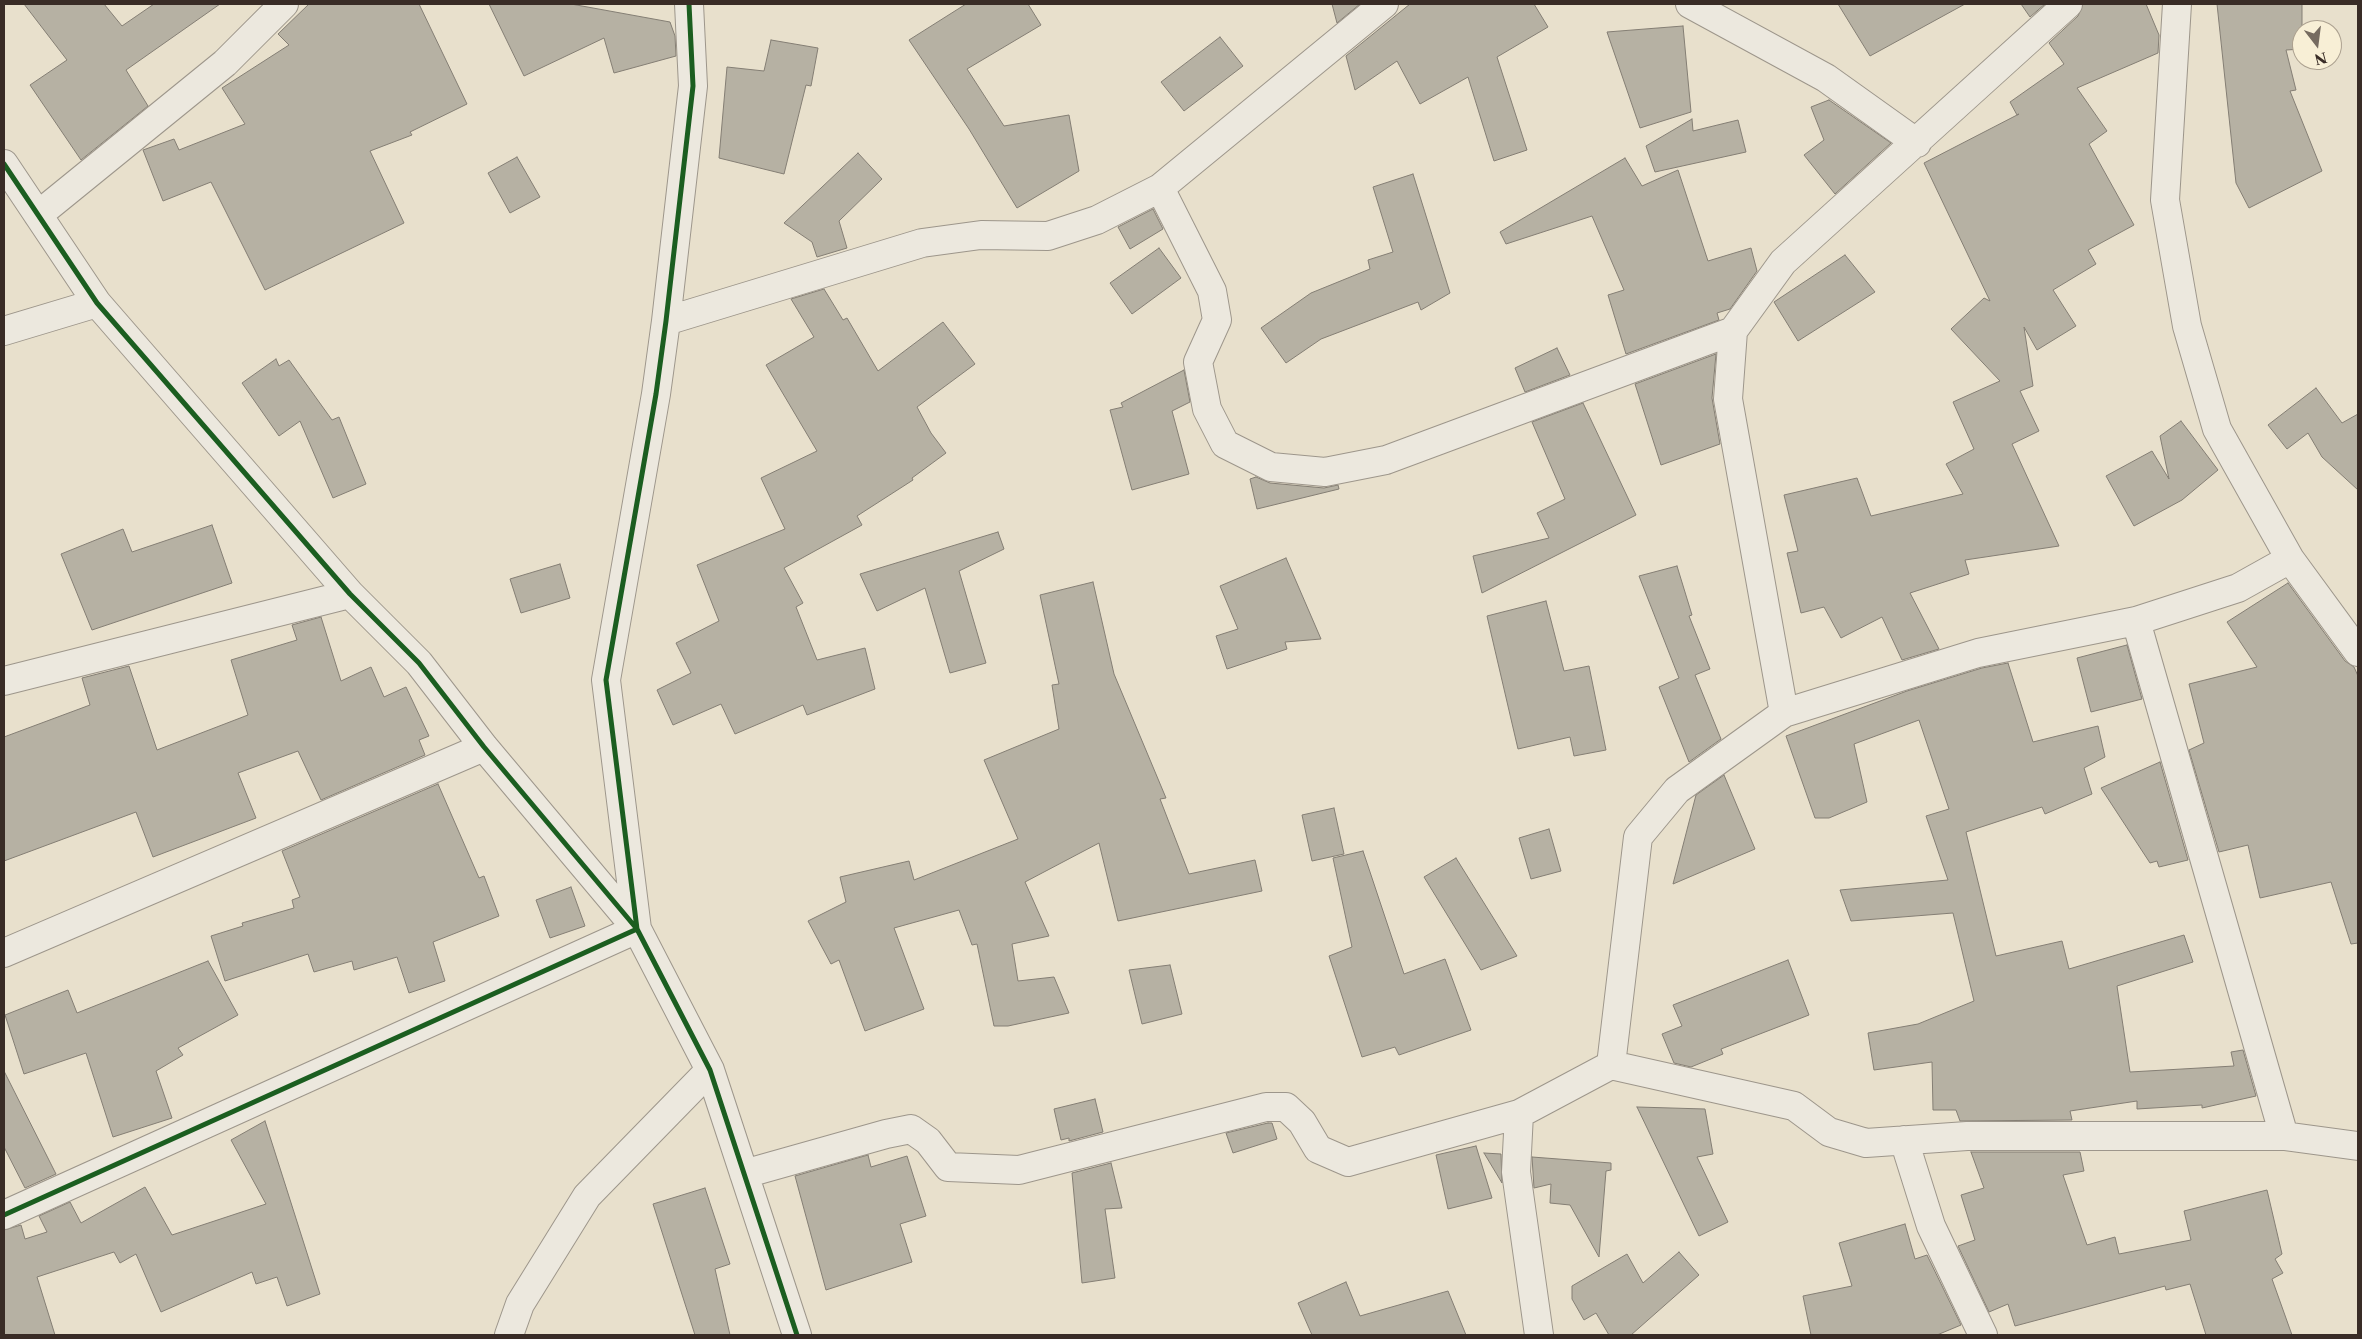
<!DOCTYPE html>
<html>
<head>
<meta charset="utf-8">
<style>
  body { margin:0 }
  #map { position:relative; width:2362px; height:1339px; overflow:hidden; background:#e8e0cc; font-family:"Libre Caslon Text",serif }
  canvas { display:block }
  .frame { position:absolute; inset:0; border:5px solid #392c26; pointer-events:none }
  .north { position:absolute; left:2292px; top:20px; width:50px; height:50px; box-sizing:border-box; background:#f8efd6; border:1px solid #aca190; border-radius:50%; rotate:165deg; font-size:14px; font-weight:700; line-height:20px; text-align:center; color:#392c26 }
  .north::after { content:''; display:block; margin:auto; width:18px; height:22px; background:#766b60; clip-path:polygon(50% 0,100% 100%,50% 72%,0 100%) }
</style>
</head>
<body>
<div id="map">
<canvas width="2362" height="1339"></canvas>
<div class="frame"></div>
<div class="north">N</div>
</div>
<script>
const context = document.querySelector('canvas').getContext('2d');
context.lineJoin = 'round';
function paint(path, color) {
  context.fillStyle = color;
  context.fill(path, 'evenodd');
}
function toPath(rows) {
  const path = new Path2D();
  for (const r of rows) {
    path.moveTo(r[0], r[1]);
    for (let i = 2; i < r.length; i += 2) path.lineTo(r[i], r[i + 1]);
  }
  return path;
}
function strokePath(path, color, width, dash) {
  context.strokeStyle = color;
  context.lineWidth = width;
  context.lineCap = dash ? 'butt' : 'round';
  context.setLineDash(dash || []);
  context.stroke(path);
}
const building = toPath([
  [24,4,104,4,122,26,154,4,220,4,126,70,148,106,81,160,30,85,67,60,24,4],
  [309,4,419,4,467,104,410,132,412,135,370,151,404,223,265,290,211,182,163,201,143,150,174,139,179,150,245,124,222,88,289,45,278,34,309,4],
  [489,4,571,4,670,22,675,36,676,56,614,73,604,38,524,76,489,4],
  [966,4,1028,4,1041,25,967,69,1004,126,1069,115,1079,171,1017,208,969,129,909,40,966,4],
  [1332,4,1360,4,1337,23,1332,4],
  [1410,4,1534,4,1548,27,1497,57,1527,150,1494,161,1468,77,1420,104,1397,61,1355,90,1346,56,1410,4],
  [1838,4,1965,4,1870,56,1838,4],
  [2021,4,2045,4,2030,17,2021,4],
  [2083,4,2146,4,2159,35,2158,53,2077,88,2107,131,2089,144,2134,225,2088,250,2096,264,2053,290,2076,326,2037,350,2024,327,2033,386,2020,391,2039,431,2012,444,2059,546,1965,560,1969,574,1910,593,1939,649,1902,660,1882,617,1841,638,1824,607,1801,613,1787,553,1798,551,1784,495,1857,478,1871,516,1963,494,1946,464,1974,449,1953,402,2000,381,1951,329,1984,298,1990,301,1924,163,2019,114,2017,115,2010,102,2064,64,2049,43,2078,16,2083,4],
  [2217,4,2302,4,2302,49,2286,50,2296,90,2290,91,2322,171,2249,208,2236,183,2217,4],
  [1683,26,1691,112,1640,128,1607,32,1683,26],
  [1220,37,1243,66,1184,111,1161,82,1220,37],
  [771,40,818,48,811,86,806,85,784,174,719,158,727,67,764,71,771,40],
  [1829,100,1891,143,1835,194,1804,155,1824,140,1811,107,1829,100],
  [1692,119,1693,131,1738,120,1746,152,1655,172,1646,146,1692,119],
  [858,153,882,179,839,221,847,248,817,257,812,242,784,223,858,153],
  [517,157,540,197,510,213,488,173,517,157],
  [1625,158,1642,186,1678,170,1708,261,1751,248,1757,271,1730,309,1717,313,1719,320,1626,354,1608,295,1624,290,1592,216,1506,244,1500,232,1625,158],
  [1413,174,1450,293,1421,310,1418,302,1321,339,1286,363,1261,328,1311,293,1370,269,1368,260,1393,252,1373,187,1413,174],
  [1153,209,1163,229,1130,249,1118,227,1153,209],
  [1159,248,1181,278,1132,314,1110,283,1159,248],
  [1845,255,1875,292,1798,341,1774,302,1845,255],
  [824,289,843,320,847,318,878,371,943,322,975,364,917,407,931,433,946,453,912,478,913,480,857,516,862,525,784,568,803,603,796,607,817,660,865,648,875,689,807,715,803,705,735,734,721,704,673,725,657,690,691,673,676,643,719,621,697,565,785,529,761,478,817,451,766,365,814,337,791,299,824,289],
  [1557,348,1570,375,1525,392,1515,368,1557,348],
  [1716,354,1712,398,1720,444,1661,465,1635,384,1716,354],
  [276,359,279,366,289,360,332,420,339,417,366,484,333,498,300,421,279,436,242,383,276,359],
  [1184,370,1190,402,1172,411,1189,474,1132,490,1110,410,1123,407,1121,403,1184,370],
  [2316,388,2342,423,2358,414,2358,490,2322,457,2308,433,2287,449,2268,425,2316,388],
  [1583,403,1636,515,1482,593,1473,556,1549,538,1537,513,1565,499,1532,422,1583,403],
  [2181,421,2218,470,2182,500,2134,526,2106,476,2152,451,2169,479,2160,436,2181,421],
  [1256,477,1270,483,1324,488,1338,485,1339,489,1257,509,1250,479,1256,477],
  [212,525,232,583,92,630,61,554,123,529,132,552,212,525],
  [998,532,1004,549,959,571,986,663,950,673,925,588,877,611,860,574,998,532],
  [1286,558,1321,639,1285,642,1287,649,1227,669,1216,636,1238,629,1220,586,1286,558],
  [560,564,570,598,521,613,510,579,560,564],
  [1677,566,1692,615,1689,616,1710,669,1695,675,1721,739,1689,762,1659,687,1679,678,1639,576,1677,566],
  [1093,582,1114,674,1166,798,1160,799,1189,874,1255,860,1262,891,1118,921,1099,843,1025,882,1049,936,1012,944,1018,981,1054,977,1069,1013,1008,1026,994,1026,977,944,972,945,959,910,894,928,924,1009,865,1031,839,960,831,964,808,921,846,902,840,877,909,861,914,880,1018,839,984,760,1059,729,1052,685,1059,684,1040,595,1093,582],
  [2288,583,2345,661,2354,667,2358,676,2358,943,2351,944,2331,882,2260,898,2248,845,2219,852,2189,750,2204,743,2189,684,2257,667,2227,622,2288,583],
  [1546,601,1564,671,1589,666,1606,750,1574,756,1570,737,1518,749,1487,616,1546,601],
  [321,617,341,681,371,667,384,697,406,687,429,736,419,740,425,755,321,800,298,751,238,773,256,818,153,857,136,812,4,861,4,737,90,705,82,678,129,666,157,750,248,715,231,660,297,640,292,625,321,617],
  [2127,645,2142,699,2091,712,2077,658,2127,645],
  [2008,663,2033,742,2098,726,2105,757,2084,768,2092,794,2045,814,2042,807,1966,832,1996,956,2062,941,2069,969,2184,935,2193,962,2117,986,2130,1072,2234,1066,2231,1052,2243,1050,2256,1096,2202,1108,2202,1105,2137,1109,2137,1101,2070,1111,2072,1120,1960,1121,1956,1110,1933,1110,1932,1062,1874,1070,1868,1033,1918,1024,1974,1001,1953,913,1851,921,1840,890,1948,880,1926,816,1949,809,1919,720,1854,744,1867,802,1829,818,1815,818,1786,736,1907,691,1982,668,2008,663],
  [2160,762,2188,860,2159,867,2157,861,2150,863,2101,788,2160,762],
  [1724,775,1755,849,1673,884,1696,795,1724,775],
  [438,784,479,878,484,876,499,916,433,942,445,981,409,993,397,957,354,970,352,961,314,972,308,954,225,981,211,936,243,926,242,923,294,908,292,900,300,897,282,851,438,784],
  [1334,808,1344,854,1312,861,1302,815,1334,808],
  [1549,829,1561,871,1531,879,1519,838,1549,829],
  [1363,851,1404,974,1445,959,1471,1030,1399,1055,1395,1047,1362,1057,1329,956,1352,947,1333,858,1363,851],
  [1456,858,1517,956,1481,970,1424,877,1456,858],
  [571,887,585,926,550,938,536,900,571,887],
  [1788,960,1809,1015,1721,1049,1723,1054,1691,1067,1674,1063,1662,1034,1682,1026,1673,1005,1788,960],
  [208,961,238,1015,178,1048,183,1055,156,1071,172,1118,113,1137,86,1053,24,1074,5,1015,68,990,77,1013,208,961],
  [1170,965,1182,1014,1142,1024,1129,970,1170,965],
  [4,1071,56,1174,25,1188,4,1147,4,1071],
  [1095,1099,1103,1132,1069,1141,1069,1138,1061,1140,1054,1109,1095,1099],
  [1637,1107,1705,1109,1713,1154,1697,1157,1728,1222,1699,1236,1637,1107],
  [265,1121,320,1294,287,1306,277,1277,256,1284,252,1272,161,1312,136,1254,120,1263,114,1252,37,1277,55,1335,4,1335,4,1230,21,1225,25,1239,47,1232,39,1216,70,1202,81,1223,145,1187,172,1235,266,1204,231,1140,265,1121],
  [1268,1123,1272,1123,1277,1139,1233,1153,1226,1133,1268,1123],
  [1476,1146,1492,1198,1448,1209,1436,1155,1476,1146],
  [1971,1152,2080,1152,2084,1171,2063,1175,2087,1245,2115,1237,2119,1254,2191,1240,2184,1211,2267,1190,2282,1254,2275,1259,2283,1273,2272,1279,2292,1335,2206,1335,2190,1284,2166,1290,2165,1286,2015,1326,2008,1304,1989,1312,1958,1246,1975,1240,1961,1195,1984,1188,1971,1152],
  [1484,1153,1501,1154,1502,1183,1484,1153],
  [868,1155,871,1167,907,1156,926,1216,900,1224,912,1262,826,1290,795,1176,868,1155],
  [1532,1157,1611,1163,1611,1170,1606,1171,1599,1257,1570,1205,1550,1203,1551,1184,1534,1188,1532,1157],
  [1111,1163,1122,1208,1105,1209,1115,1278,1082,1283,1072,1173,1111,1163],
  [705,1188,730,1264,715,1269,730,1335,695,1335,653,1204,705,1188],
  [1905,1224,1915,1259,1927,1255,1961,1325,1937,1335,1811,1335,1803,1296,1852,1286,1839,1243,1905,1224],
  [1679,1252,1699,1275,1631,1335,1609,1335,1596,1313,1584,1320,1572,1299,1572,1286,1627,1254,1643,1283,1679,1252],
  [1346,1282,1360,1316,1448,1291,1466,1335,1312,1335,1298,1303,1346,1282]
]);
const minor = toPath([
  [1690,4,1826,78,1917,143],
  [2177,4,2165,200,2187,326,2217,429,2290,559,2358,652],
  [4,164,97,303,350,594,419,663,484,747,637,929,710,1070,797,1335],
  [1160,188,1212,291,1217,320,1198,362,1207,409,1225,444,1271,467,1325,472,1386,460,1733,331],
  [38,215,225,63,284,4],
  [666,321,922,243,981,235,1048,236,1097,220,1160,188,1384,4],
  [4,331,97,303],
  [2136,621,2284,1136],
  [4,681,350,594],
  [1784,713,1728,399,1733,331,1783,262,2068,4],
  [4,953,484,747],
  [1611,1065,1794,1106,1829,1132,1866,1143,1967,1136,2284,1136,2358,1146],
  [1904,1140,1931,1226,1983,1335],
  [744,1174,886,1134,911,1129,928,1141,948,1167,1019,1170,1266,1107,1286,1107,1302,1122,1318,1149,1348,1162,1519,1114],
  [4,1215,637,929,606,680,656,394,666,321,693,86,689,4],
  [509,1335,520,1304,587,1196,710,1070],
  [1539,1335,1516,1172,1519,1114,1611,1065,1638,837,1677,790,1784,713,1978,653,2136,621,2238,588,2290,559]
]);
const cycleway = toPath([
  [4,164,97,303,350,594,419,663,484,747,637,929,710,1070,797,1335],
  [4,1215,637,929,606,680,656,394,666,321,693,86,689,4]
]);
paint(building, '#b6b1a3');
strokePath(building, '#847e74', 1);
strokePath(minor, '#9d968b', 30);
strokePath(minor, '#ece8de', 28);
strokePath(cycleway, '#1b5e20', 5);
</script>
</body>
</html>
